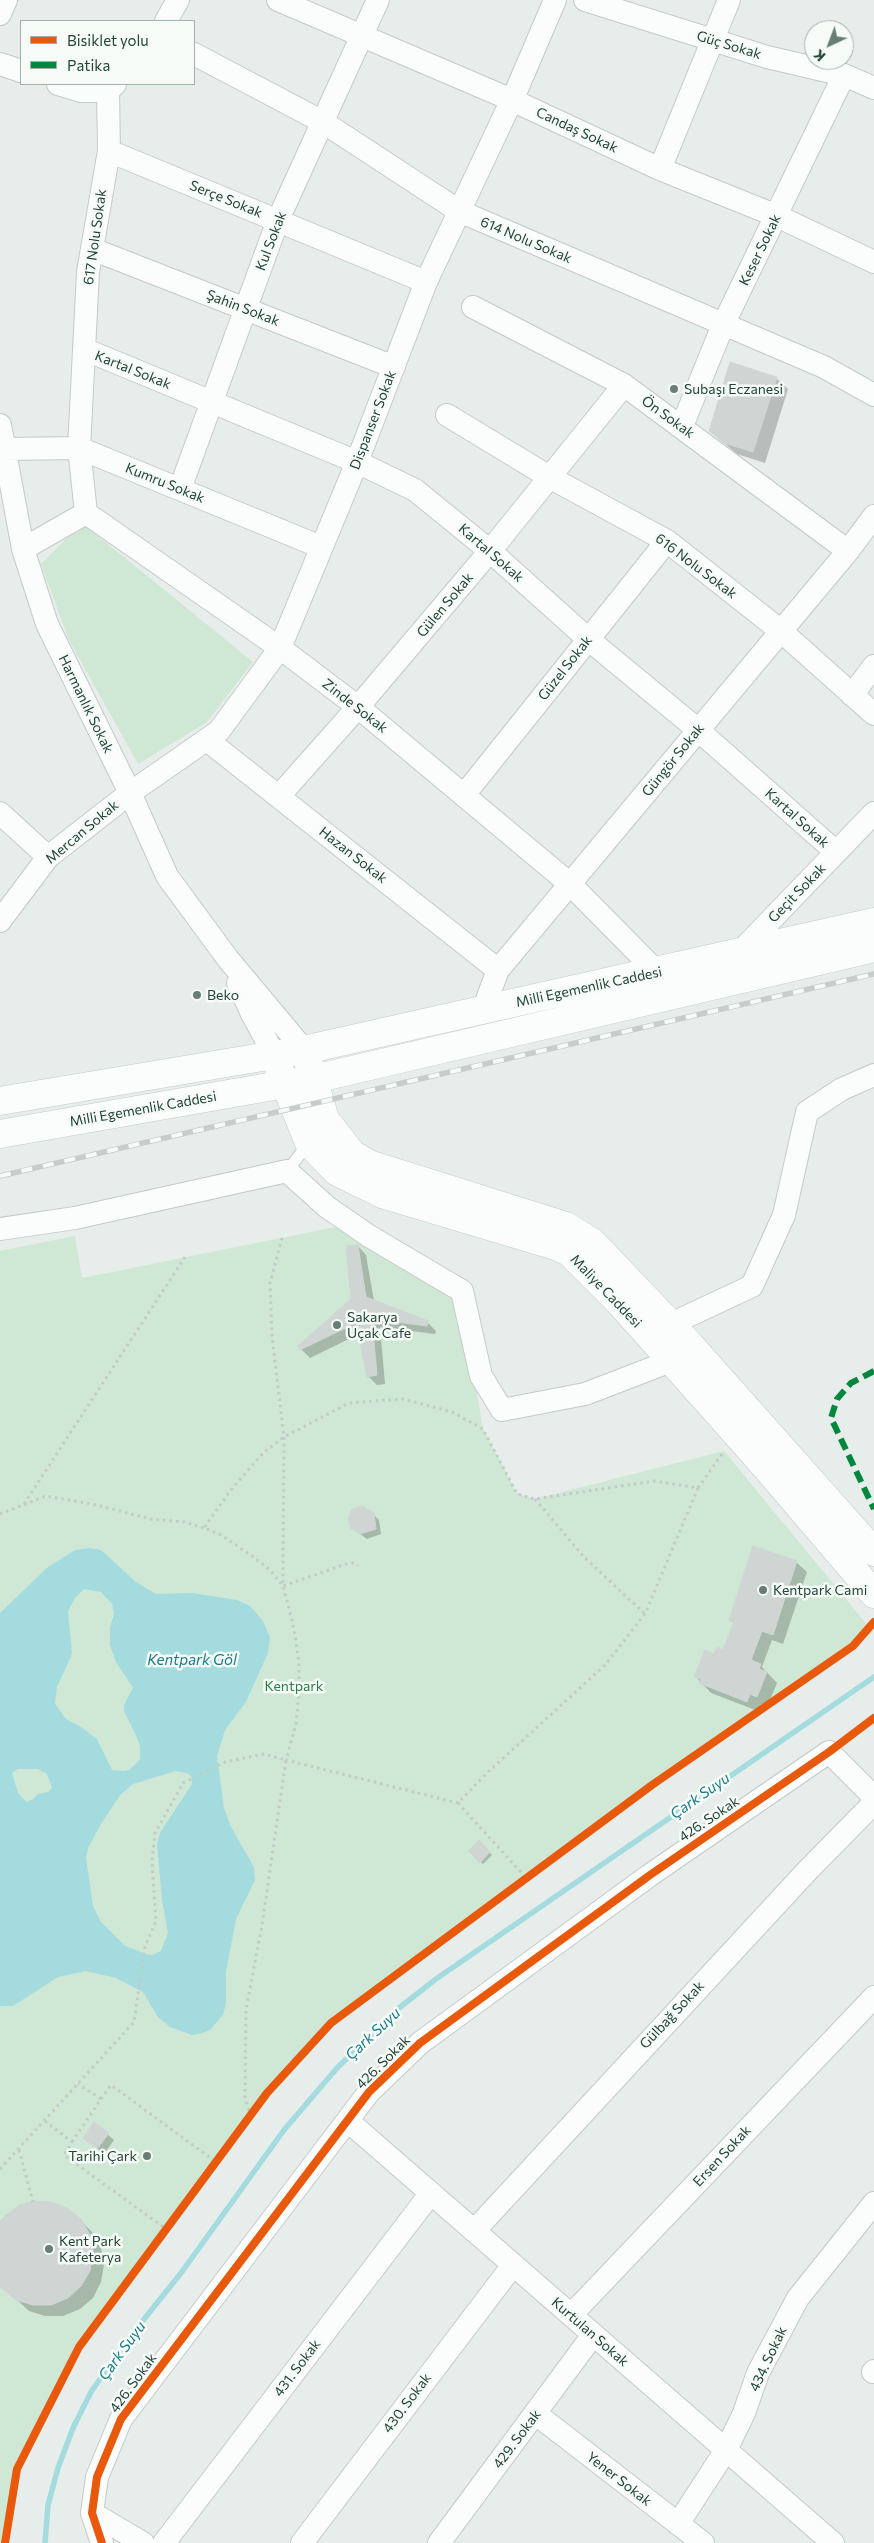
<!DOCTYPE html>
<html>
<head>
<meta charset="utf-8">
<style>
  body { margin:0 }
  #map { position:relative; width:874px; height:2543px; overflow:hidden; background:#e7edea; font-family:Commissioner,sans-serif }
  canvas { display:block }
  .legend { position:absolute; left:20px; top:20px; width:175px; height:65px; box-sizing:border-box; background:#f6fbf8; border:1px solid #a1b1ab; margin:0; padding:6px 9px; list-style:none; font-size:15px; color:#224337 }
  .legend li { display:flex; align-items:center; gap:10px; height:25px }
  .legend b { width:25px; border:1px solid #a1b1ab }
  .north { position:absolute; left:804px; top:20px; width:50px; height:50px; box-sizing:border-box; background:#f6fbf8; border:1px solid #a1b1ab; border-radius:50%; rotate:223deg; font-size:14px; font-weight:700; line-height:20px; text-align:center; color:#224337 }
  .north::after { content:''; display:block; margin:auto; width:18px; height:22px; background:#677e76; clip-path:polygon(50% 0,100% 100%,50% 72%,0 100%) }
</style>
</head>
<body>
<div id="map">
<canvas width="874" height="2543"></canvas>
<ul class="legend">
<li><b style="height:6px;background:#e8590c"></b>Bisiklet yolu</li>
<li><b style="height:6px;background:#00873e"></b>Patika</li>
</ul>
<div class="north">K</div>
</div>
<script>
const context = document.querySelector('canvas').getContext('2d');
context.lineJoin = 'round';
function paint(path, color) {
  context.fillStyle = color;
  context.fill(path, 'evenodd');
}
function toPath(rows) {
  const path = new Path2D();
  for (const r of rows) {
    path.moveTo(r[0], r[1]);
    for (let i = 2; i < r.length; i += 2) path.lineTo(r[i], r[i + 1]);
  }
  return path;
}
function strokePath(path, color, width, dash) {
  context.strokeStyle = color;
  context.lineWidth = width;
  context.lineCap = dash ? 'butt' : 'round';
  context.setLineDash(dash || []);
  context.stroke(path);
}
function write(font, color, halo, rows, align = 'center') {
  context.font = font + ' Commissioner,sans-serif';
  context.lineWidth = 5;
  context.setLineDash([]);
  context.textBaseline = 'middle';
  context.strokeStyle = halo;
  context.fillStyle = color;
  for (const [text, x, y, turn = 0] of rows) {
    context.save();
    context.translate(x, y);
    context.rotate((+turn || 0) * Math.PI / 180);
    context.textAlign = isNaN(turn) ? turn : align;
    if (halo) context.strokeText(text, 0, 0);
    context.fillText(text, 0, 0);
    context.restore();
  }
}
const green = toPath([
  [82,523,253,662,207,722,138,764,69,640,41,564],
  [351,1224,459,1289,483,1429,517,1493,535,1499,724,1451,873,1632,652,1785,331,2023,267,2093,79,2347,17,2469,5,2543,0,2543,0,1251,75,1236,82,1278]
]);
const water = toPath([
  [89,1548,101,1550,136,1582,156,1594,192,1593,237,1600,250,1606,263,1621,270,1637,268,1653,246,1702,225,1730,217,1756,224,1808,231,1827,254,1867,255,1880,236,1919,226,1972,226,2003,223,2015,210,2030,202,2033,192,2035,170,2027,158,2017,143,1992,116,1978,86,1971,58,1977,13,2006,0,2006,0,1613,48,1567,75,1550],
  [84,1589,101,1592,112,1604,114,1614,110,1627,110,1645,116,1662,133,1688,124,1705,124,1711,136,1735,140,1746,140,1760,129,1770,124,1771,112,1770,97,1739,81,1727,66,1719,55,1704,57,1687,72,1654,68,1612,74,1599],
  [18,1769,38,1769,47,1774,52,1787,49,1792,38,1794,32,1800,26,1802,18,1793,12,1773],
  [176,1771,187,1773,191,1776,192,1784,160,1833,157,1844,162,1900,168,1933,161,1951,152,1955,146,1954,125,1946,101,1922,93,1906,86,1858,88,1848,102,1822,121,1794,133,1784]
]);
const shadow = toPath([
  [776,378,788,389,765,463,737,454,710,431],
  [358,1246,366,1255,374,1301,427,1322,436,1331,435,1334,380,1327,385,1384,377,1385,368,1376,359,1334,310,1358,301,1349,353,1299],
  [373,1514,379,1520,381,1534,367,1539,352,1528],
  [796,1562,807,1572,783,1644,772,1640,762,1667,777,1683,767,1707,761,1704,758,1711,711,1693,696,1677,715,1655,724,1652,735,1624,730,1620],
  [479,1842,492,1855,483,1864,470,1851],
  [95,2124,114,2140,104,2154,84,2138],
  [20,2206,80,2220,92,2232,101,2248,104,2265,101,2282,93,2298,80,2309,63,2316,45,2316,29,2311,0,2284,0,2223,6,2215]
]);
const stream = toPath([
  [45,2543,48,2505,58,2468,73,2428,91,2392,125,2343,181,2273,284,2130,337,2068,399,2008,436,1979,874,1677]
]);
const building = toPath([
  [730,362,777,377,753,452,724,443,709,431,730,362],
  [358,1245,366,1297,428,1321,427,1326,372,1319,377,1375,367,1377,356,1323,300,1350,298,1346,351,1299,346,1246,358,1245],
  [362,1506,374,1513,376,1529,360,1534,351,1529,348,1519,352,1509,362,1506],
  [753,1546,797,1561,773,1635,762,1631,751,1660,761,1664,759,1669,767,1672,757,1697,750,1694,747,1702,699,1683,701,1679,694,1677,705,1650,714,1654,717,1647,723,1650,734,1622,729,1620,753,1546],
  [479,1840,490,1852,480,1863,468,1851,479,1840],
  [94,2122,109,2133,97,2149,83,2138,94,2122],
  [35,2201,51,2202,67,2208,81,2219,90,2235,93,2253,90,2271,81,2286,68,2298,51,2305,33,2305,16,2300,0,2287,0,2221,19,2205,35,2201]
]);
const path = toPath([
  [282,1238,270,1283,272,1336,284,1437,283,1586,349,1563,355,1563,357,1566],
  [698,1488,645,1614,605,1665,487,1773,458,1803,286,1760,296,1724,299,1692,299,1662,293,1624,283,1586,271,1571,252,1556,221,1535,204,1528,230,1491,264,1452,284,1437,349,1403,403,1399,452,1412,483,1429,517,1494,535,1499,655,1481,698,1488,724,1451],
  [535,1499,584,1557,645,1614],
  [24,1504,185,1257],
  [0,1514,46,1496,92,1504,151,1519,184,1522,204,1528],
  [458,1803,527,1879],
  [101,2099,111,2085,216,2162],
  [45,2121,72,2142,64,2155,166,2229],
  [72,2142,101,2099,78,2084],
  [19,2150,33,2202],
  [0,2169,134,2022,145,1946,156,1921,152,1862,155,1833,183,1783,225,1762,264,1754,286,1760,262,1925,246,2010,245,2099,251,2115]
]);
const lane = toPath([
  [287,1171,309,1143]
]);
const street = toPath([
  [278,0,512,100,660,169,777,216,874,262],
  [585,0,767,57,844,75,874,88],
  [0,14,6,0],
  [166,21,178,0],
  [194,54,323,122,459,211,824,367,874,395],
  [0,64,21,71],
  [58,84,81,91,108,91],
  [109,151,426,282],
  [660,169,729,0],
  [92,249,394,367],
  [473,307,624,385,848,551],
  [86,350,357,462,415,490,490,551,588,639,697,729,836,852],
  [447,415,551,478,667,541,781,631,874,714],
  [0,425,23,549,47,624,130,793,167,876,228,959,304,1050],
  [682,426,723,325,844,75],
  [4,449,79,448,321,547],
  [180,489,278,220,378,0],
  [86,513,79,448,88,272,109,151,108,91,115,84],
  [23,549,86,513,280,648,358,707,570,884,657,972],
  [852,695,874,666],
  [207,740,498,970],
  [464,795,667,541],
  [279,796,358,707,490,551,624,385],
  [0,813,48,857],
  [0,921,48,857,130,793,219,731,280,648,357,462,426,282,517,89,555,0],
  [741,951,874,813],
  [238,983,252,1014,275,1056],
  [483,1010,498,970,848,551,874,516],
  [0,1229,75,1218,287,1171,327,1207,369,1236,462,1291,481,1376,502,1410,585,1394,671,1361],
  [656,1331,752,1286,784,1215,807,1112,842,1089,874,1075],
  [348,2121,833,2543],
  [474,2231,808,1870,874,1803],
  [571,2315,874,1997],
  [873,2372,874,2371],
  [536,2414,703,2543],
  [92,2513,143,2543],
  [678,2524,726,2450,744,2413,758,2373,798,2298,874,2203],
  [102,2543,92,2513,97,2477,121,2419,369,2092,420,2043,650,1875,829,1752,874,1797],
  [164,2543,431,2193],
  [302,2543,513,2265],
  [439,2543,593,2335]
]);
const secondary = toPath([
  [308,1061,325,1119,352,1154,369,1164,566,1226,592,1242,691,1346,874,1552],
  [279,1068,309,1143,337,1172,382,1194,556,1246,569,1252,620,1303,764,1465,874,1594],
  [0,1101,304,1050,874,922],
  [0,1134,314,1079,874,948]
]);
const rail = toPath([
  [0,1176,874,974]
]);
const quiet = toPath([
  [874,1371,851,1383,837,1399,831,1418,874,1509]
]);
const cycleway = toPath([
  [5,2543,17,2469,79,2347,267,2093,331,2023,652,1785,853,1646,874,1622],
  [102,2543,92,2513,97,2477,121,2419,369,2092,420,2043,650,1875,829,1752,874,1718]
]);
const markers = [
  [674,389,5,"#677e76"],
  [197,995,5,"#677e76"],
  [337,1325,5,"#677e76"],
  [763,1590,5,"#677e76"],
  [147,2156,5,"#677e76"],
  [49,2249,5,"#677e76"]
];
const streetNames = [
  ["Güç Sokak",729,45,17],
  ["Candaş Sokak",577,130,25],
  ["Serçe Sokak",226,199,22],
  ["617 Nolu Sokak",95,237,-82],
  ["614 Nolu Sokak",526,240,23],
  ["Kul Sokak",271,241,-69],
  ["Keser Sokak",760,250,-64],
  ["Şahin Sokak",243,308,21],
  ["Kartal Sokak",133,370,22],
  ["Ön Sokak",668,417,36],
  ["Dispanser Sokak",373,420,-69],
  ["Kumru Sokak",165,483,22],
  ["Kartal Sokak",491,553,41],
  ["616 Nolu Sokak",696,566,37],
  ["Gülen Sokak",445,605,-50],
  ["Güzel Sokak",565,668,-52],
  ["Harmanlık Sokak",86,704,64],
  ["Zinde Sokak",355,706,38],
  ["Güngör Sokak",673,760,-51],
  ["Kartal Sokak",797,818,42],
  ["Mercan Sokak",82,832,-40],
  ["Hazan Sokak",353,855,38],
  ["Geçit Sokak",797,893,-46],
  ["Milli Egemenlik Caddesi",589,987,-12],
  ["Milli Egemenlik Caddesi",143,1109,-10],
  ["Maliye Caddesi",606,1291,46],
  ["426. Sokak",709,1819,-34],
  ["Gülbağ Sokak",672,2015,-47],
  ["426. Sokak",383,2062,-45],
  ["Ersen Sokak",722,2156,-47],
  ["Kurtulan Sokak",590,2332,41],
  ["434. Sokak",768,2359,-65],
  ["431. Sokak",297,2368,-53],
  ["426. Sokak",133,2383,-54],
  ["430. Sokak",407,2403,-53],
  ["429. Sokak",517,2439,-53],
  ["Yener Sokak",619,2479,38]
];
const poiNames = [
  ["Subaşı Eczanesi",684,389],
  ["Beko",207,995],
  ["Sakarya",347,1317],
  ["Uçak Cafe",347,1333],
  ["Kentpark Cami",773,1590],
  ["Tarihi Çark",137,2156,"right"],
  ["Kent Park",59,2241],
  ["Kafeterya",59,2257]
];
const parkNames = [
  ["Kentpark",294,1686]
];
const waterNames = [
  ["Kentpark Göl",192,1660],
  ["Çark Suyu",700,1796,-35],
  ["Çark Suyu",373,2034,-43],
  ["Çark Suyu",122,2351,-54]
];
paint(green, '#cfe7d5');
paint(water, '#a4dbde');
paint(shadow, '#0003');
strokePath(stream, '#a4dbde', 5.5);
paint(building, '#cfd5d3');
strokePath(building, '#cfd6d3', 1);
strokePath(lane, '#c4cac7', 13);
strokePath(street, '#c4cac7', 24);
strokePath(secondary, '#c2cbc7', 29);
strokePath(path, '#c2ccc7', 3, [2.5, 4]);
strokePath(lane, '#fbfcfc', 11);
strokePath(street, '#fbfcfc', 22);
strokePath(secondary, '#fbfcfc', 28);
strokePath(rail, '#c8cdcb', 5.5);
strokePath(rail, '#f6fbf8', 4, [11]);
strokePath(quiet, '#00873e', 6, [12, 6]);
strokePath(cycleway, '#e8590c', 8);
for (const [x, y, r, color] of markers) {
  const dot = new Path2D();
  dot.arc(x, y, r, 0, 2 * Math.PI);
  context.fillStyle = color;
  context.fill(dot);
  strokePath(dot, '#f6fbf8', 2);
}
write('14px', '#224337', '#f6fbf8', streetNames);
write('14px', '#224337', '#f6fbf8', poiNames, 'left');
write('14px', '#277e42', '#f6fbf8', parkNames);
write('italic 15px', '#157c86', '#f6fbf8', waterNames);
</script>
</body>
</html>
